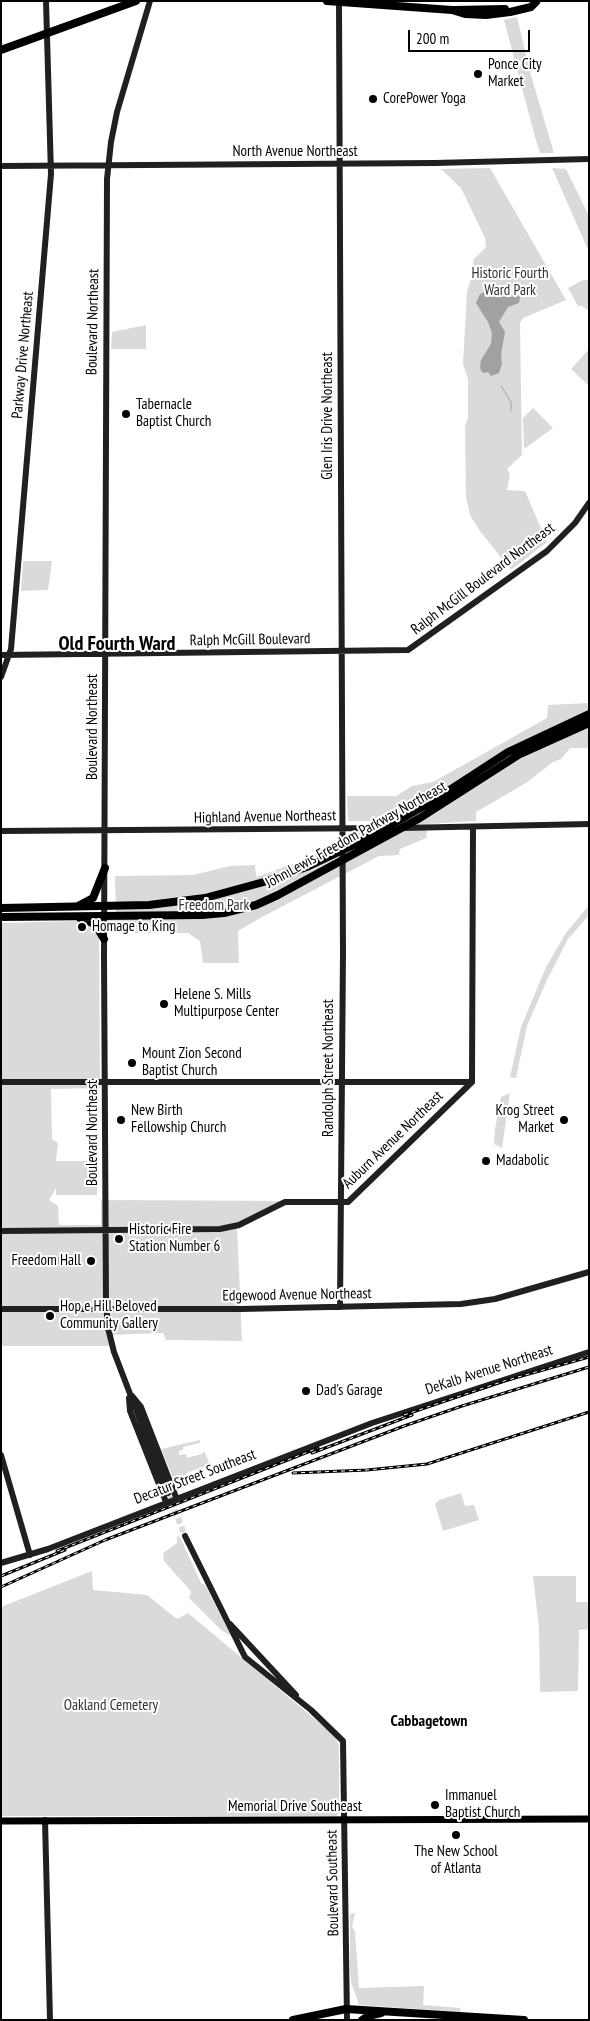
<!DOCTYPE html>
<html>
<head>
<meta charset="utf-8">
<style>
  body { margin:0 }
  #map { position:relative; width:590px; height:2021px; overflow:hidden; background:#fff; font-family:"PT Sans Narrow",sans-serif }
  canvas { display:block }
  .frame { position:absolute; inset:0; border:2px solid #000; pointer-events:none }
  .scale { position:absolute; left:408px; top:30px; width:122px; height:22px; box-sizing:border-box; border:2px solid #000; border-top:0; padding-left:6px; font-size:15px; line-height:18px; white-space:nowrap; color:#000; -webkit-text-stroke:4px #fff; paint-order:stroke }
</style>
</head>
<body>
<div id="map">
<canvas width="590" height="2021"></canvas>
<div class="frame"></div>
<div class="scale">200 m</div>
</div>
<script>
const context = document.querySelector('canvas').getContext('2d');
context.lineJoin = 'round';
function paint(path, color) {
  context.fillStyle = color;
  context.fill(path, 'evenodd');
}
function toPath(rows) {
  const path = new Path2D();
  for (const r of rows) {
    path.moveTo(r[0], r[1]);
    for (let i = 2; i < r.length; i += 2) path.lineTo(r[i], r[i + 1]);
  }
  return path;
}
function strokePath(path, color, width, dash) {
  context.strokeStyle = color;
  context.lineWidth = width;
  context.lineCap = dash ? 'butt' : 'round';
  context.setLineDash(dash || []);
  context.stroke(path);
}
function write(font, color, halo, rows, align = 'center') {
  context.font = font + ' "PT Sans Narrow",sans-serif';
  context.lineWidth = 4;
  context.setLineDash([]);
  context.textBaseline = 'middle';
  context.strokeStyle = halo;
  context.fillStyle = color;
  for (const [text, x, y, turn = 0] of rows) {
    context.save();
    context.translate(x, y);
    context.rotate((+turn || 0) * Math.PI / 180);
    context.textAlign = isNaN(turn) ? turn : align;
    if (halo) context.strokeText(text, 0, 0);
    context.fillText(text, 0, 0);
    context.restore();
  }
}
const green = toPath([
  [517,17,530,72,554,153,540,153,535,137,504,20],
  [490,168,566,300,523,318,520,323,522,455,507,469,510,474,507,490,525,491,547,542,511,570,480,531,470,515,466,497,465,426,468,418,468,379,463,364,467,292,474,269,473,260,486,247,485,238,461,188,441,169],
  [552,168,566,169,589,216,589,252],
  [583,280,589,280,589,311,582,306,578,306,568,288],
  [146,325,146,349,111,349,112,332],
  [589,349,589,386,571,369],
  [533,408,553,428,524,449,523,418],
  [23,561,52,561,48,590,21,591],
  [589,703,589,748,570,748,561,759,553,762,526,783,476,812,476,821,428,824,426,838,400,849,399,855,379,856,262,917,238,931,239,963,203,963,200,941,188,933,126,933,111,926,99,926,100,1088,51,1089,52,1139,58,1143,56,1161,97,1161,97,1195,56,1195,56,1188,49,1200,58,1206,59,1225,101,1225,101,1200,284,1201,237,1225,242,1341,166,1340,163,1333,159,1333,110,1335,113,1346,1,1346,1,923,116,920,115,876,193,875,230,866,255,865,256,877,304,860,383,821,348,821,347,796,396,796,412,786,433,782,547,718,548,705],
  [589,905,589,915,568,939,547,980,527,1026,516,1078,510,1077,521,1027,546,967,566,933],
  [510,1093,502,1148,494,1144,495,1129,501,1097],
  [200,1440,200,1443,183,1447,183,1450,179,1451,179,1455,186,1454,187,1458,202,1454,204,1451,210,1465,188,1472,185,1477,188,1485,178,1490,161,1449],
  [461,1493,465,1506,474,1505,479,1520,443,1531,435,1504,439,1500],
  [177,1536,180,1537,201,1583,205,1585,231,1636,221,1630,189,1598,191,1592,188,1588,164,1561,163,1553,177,1543],
  [92,1571,93,1590,147,1595,177,1619,188,1613,335,1736,339,1745,339,1813,336,1816,1,1816,1,1607],
  [533,1576,576,1576,576,1602,589,1602,589,1629,579,1630,578,1691,540,1692,539,1628],
  [355,1913,352,1927,355,1931,359,1988,424,1986,423,2005,460,2008,461,2012,359,2005,351,1982,350,1968,350,1914]
]);
const water = toPath([
  [488,290,508,297,517,295,520,297,519,303,508,307,499,322,505,332,501,354,502,364,499,373,491,376,488,372,484,373,481,371,480,366,481,360,491,344,492,333,488,322,476,303,480,294],
  [21,1257,78,1257,78,1264,21,1265]
]);
const stream = toPath([
  [501,386,511,402,511,411]
]);
const secondaryTunnel = toPath([
  [168,1493,185,1536]
]);
const secondary = toPath([
  [150,1,117,112,111,142,107,179,104,956,106,1303,108,1328,114,1352,168,1493],
  [339,3,343,953,340,1307],
  [1,166,435,163,589,159],
  [1,655,408,650,547,551,575,523,589,503],
  [1,677,11,649,51,174,46,1],
  [403,828,589,824],
  [1,831,385,828],
  [1,1082,472,1082],
  [472,1082,473,827],
  [1,1231,220,1229,239,1225,285,1202,348,1202,472,1082],
  [1,1309,241,1309,461,1304,495,1299,589,1272],
  [132,1396,141,1407,176,1497],
  [129,1398,130,1411,166,1502],
  [1,1455,30,1555],
  [185,1536,245,1657,311,1710,343,1741,347,2020],
  [1,1563,48,1549,372,1423,589,1352],
  [230,1624,296,1695],
  [45,1820,50,2020]
]);
const primary = toPath([
  [1,1821,589,1819]
]);
const highway = toPath([
  [327,1,452,10,465,14,486,15,510,12,531,7,536,2],
  [454,10,505,9],
  [1,50,136,1],
  [78,906,93,898,105,868],
  [1,908,149,905,205,898,271,880,309,866,362,841,431,802,508,752,589,714],
  [1,917,202,915,224,913,256,905,278,895,420,818,520,754,589,723],
  [80,918,95,924,104,939],
  [293,2020,346,2009,524,2020],
  [362,2020,368,2016,381,2013]
]);
const rail = toPath([
  [404,1415,504,1381,589,1357],
  [312,1453,412,1415],
  [293,1473,367,1470,427,1464,589,1412],
  [57,1551,318,1448],
  [1,1576,65,1550],
  [1,1587,105,1540,404,1426,462,1406,589,1367]
]);
const markers = [
  [478,74,5,"#000"],
  [373,99,5,"#000"],
  [126,414,5,"#000"],
  [82,927,5,"#000"],
  [164,1004,5,"#000"],
  [132,1063,5,"#000"],
  [121,1120,5,"#000"],
  [564,1120,5,"#000"],
  [486,1161,5,"#000"],
  [119,1239,5,"#000"],
  [91,1261,5,"#000"],
  [50,1316,5,"#000"],
  [306,1391,5,"#000"],
  [435,1805,5,"#000"],
  [456,1835,5,"#000"]
];
const poiNames = [
  ["Ponce City",488,65],
  ["Market",488,82],
  ["CorePower Yoga",383,99],
  ["Tabernacle",136,405],
  ["Baptist Church",136,422],
  ["Homage to King",92,927],
  ["Helene S. Mills",174,995],
  ["Multipurpose Center",174,1012],
  ["Mount Zion Second",142,1054],
  ["Baptist Church",142,1071],
  ["New Birth",131,1111],
  ["Fellowship Church",131,1128],
  ["Krog Street",554,1111,"right"],
  ["Market",554,1128,"right"],
  ["Madabolic",496,1161],
  ["Historic Fire",129,1230],
  ["Station Number 6",129,1247],
  ["Freedom Hall",81,1261,"right"],
  ["Hop e Hill Beloved",60,1307],
  ["Community Gallery",60,1324],
  ["Dad's Garage",316,1391],
  ["Immanuel",445,1796],
  ["Baptist Church",445,1813],
  ["The New School",456,1852,"center"],
  ["of Atlanta",456,1869,"center"]
];
const streetNames = [
  ["North Avenue Northeast",295,152],
  ["Boulevard Northeast",93,322,-89],
  ["Parkway Drive Northeast",23,355,-85],
  ["Glen Iris Drive Northeast",328,416,-90],
  ["Ralph McGill Boulevard Northeast",483,579,-37],
  ["Ralph McGill Boulevard",250,640,-1],
  ["Boulevard Northeast",93,727,-90],
  ["Highland Avenue Northeast",265,817,-1],
  ["John Lewis Freedom Parkway Northeast",356,835,-29],
  ["Randolph Street Northeast",329,1068,-90],
  ["Boulevard Northeast",93,1133,-90],
  ["Auburn Avenue Northeast",393,1140,-44],
  ["Edgewood Avenue Northeast",297,1295,-1],
  ["DeKalb Avenue Northeast",489,1370,-18],
  ["Decatur Street Southeast",195,1477,-21],
  ["Memorial Drive Southeast",295,1807],
  ["Boulevard Southeast",333,1883,-91]
];
const parkNames = [
  ["Historic Fourth",510,274],
  ["Ward Park",510,291],
  ["Freedom Park",214,906],
  ["Oakland Cemetery",111,1706]
];
const neighbourhoodNames = [
  ["Cabbagetown",429,1721]
];
const districtNames = [
  ["Old Fourth Ward",117,644]
];
paint(green, '#dadada');
paint(water, '#a1a1a1');
strokePath(stream, '#a1a1a1', 1);
strokePath(secondaryTunnel, '#d9d9d9', 6, [6, 3]);
strokePath(secondary, '#202020', 6);
strokePath(primary, '#000', 7);
strokePath(highway, '#000', 8);
strokePath(rail, '#000', 3);
strokePath(rail, '#fff', 1, [4]);
for (const [x, y, r, color] of markers) {
  const dot = new Path2D();
  dot.arc(x, y, r, 0, 2 * Math.PI);
  context.fillStyle = color;
  context.fill(dot);
  strokePath(dot, '#fff', 2);
}
write('15px', '#000', '#fff', poiNames, 'left');
write('15px', '#000', '#fff', streetNames);
write('15px', '#313131', '#fff', parkNames);
write('bold 16px', '#000', '#fff', neighbourhoodNames);
write('bold 20px', '#000', '#fff', districtNames);
</script>
</body>
</html>
